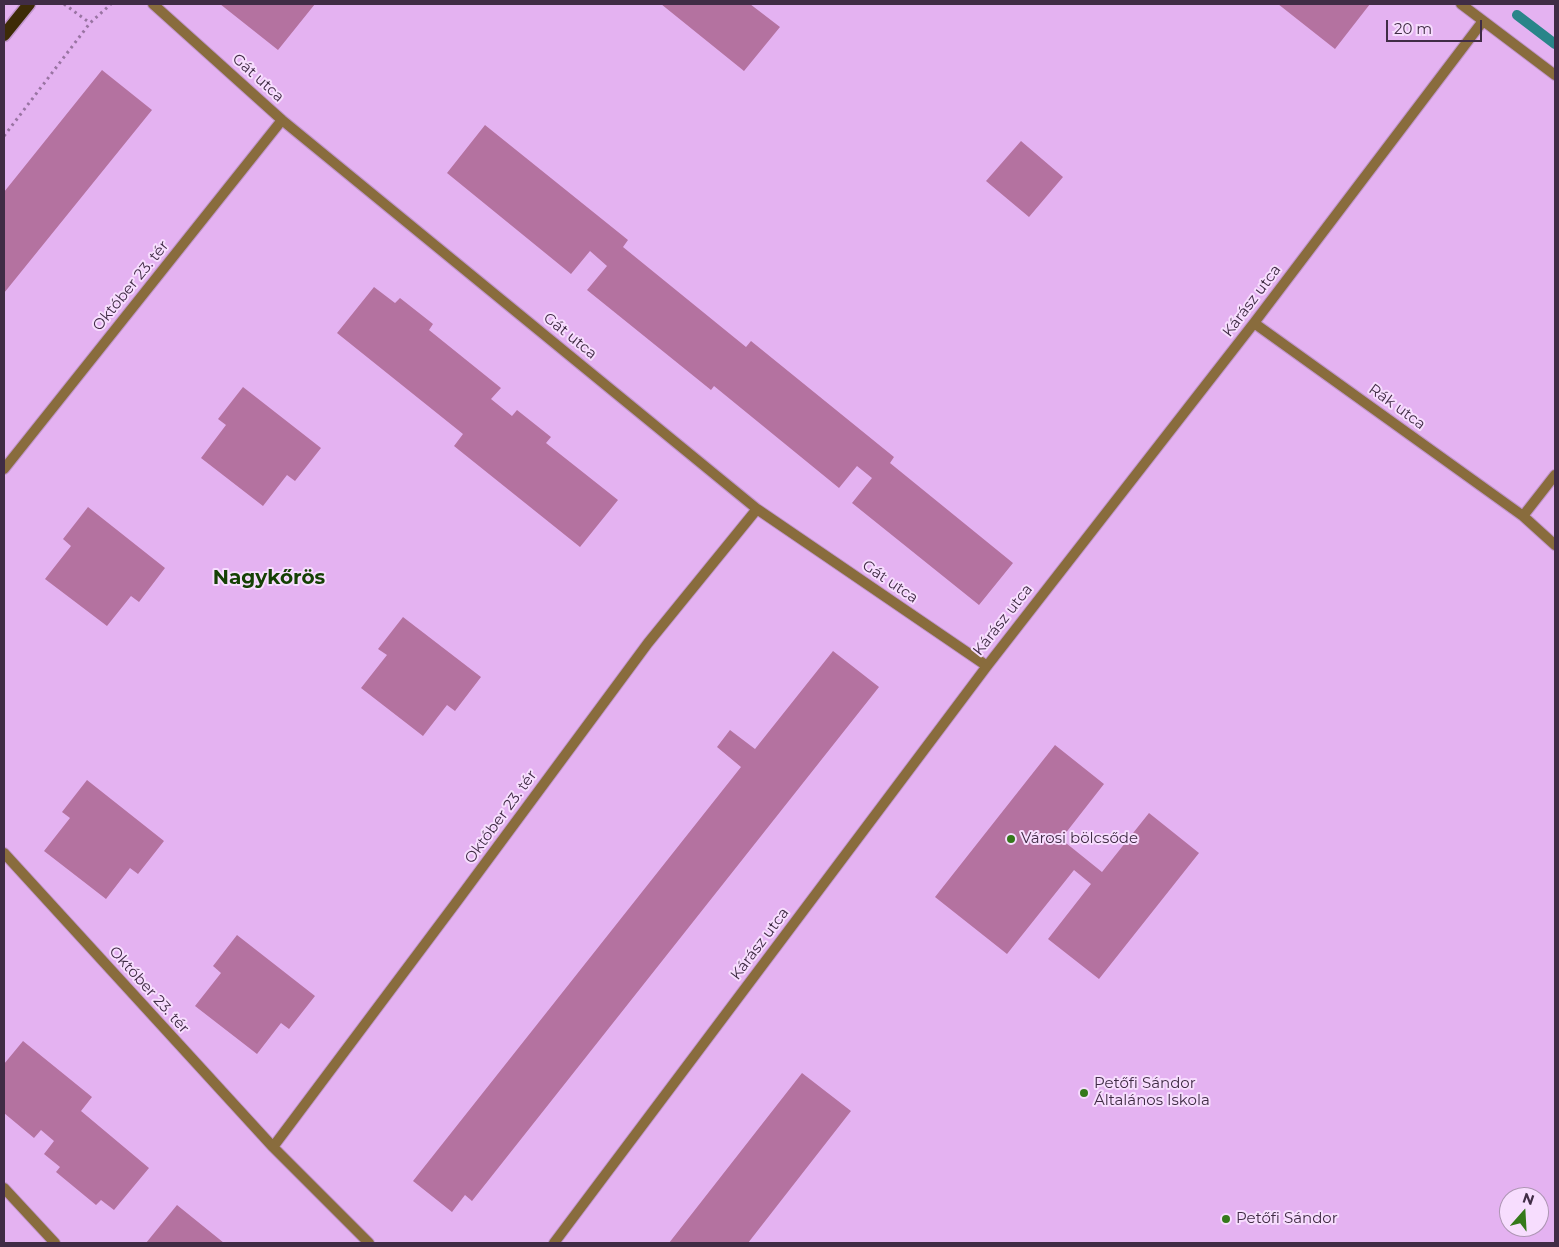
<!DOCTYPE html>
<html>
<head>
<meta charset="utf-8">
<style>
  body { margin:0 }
  #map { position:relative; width:1559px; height:1247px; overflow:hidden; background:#e4b2f1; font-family:Montserrat,sans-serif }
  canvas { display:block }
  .frame { position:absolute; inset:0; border:5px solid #402c45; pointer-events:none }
  .north { position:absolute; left:1499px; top:1187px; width:50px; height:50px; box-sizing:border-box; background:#f7ddfe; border:1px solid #ae96b4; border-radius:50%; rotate:19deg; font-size:14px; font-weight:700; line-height:20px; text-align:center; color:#402c45 }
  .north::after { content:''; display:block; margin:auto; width:18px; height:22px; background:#35791b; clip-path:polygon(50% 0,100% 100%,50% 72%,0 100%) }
  .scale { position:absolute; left:1386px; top:20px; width:96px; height:22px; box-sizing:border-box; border:2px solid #402c45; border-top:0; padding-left:6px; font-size:15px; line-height:18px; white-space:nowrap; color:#402c45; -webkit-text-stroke:4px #f7ddfe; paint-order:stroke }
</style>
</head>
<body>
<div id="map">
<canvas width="1559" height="1247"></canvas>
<div class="frame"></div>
<div class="north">N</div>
<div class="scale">20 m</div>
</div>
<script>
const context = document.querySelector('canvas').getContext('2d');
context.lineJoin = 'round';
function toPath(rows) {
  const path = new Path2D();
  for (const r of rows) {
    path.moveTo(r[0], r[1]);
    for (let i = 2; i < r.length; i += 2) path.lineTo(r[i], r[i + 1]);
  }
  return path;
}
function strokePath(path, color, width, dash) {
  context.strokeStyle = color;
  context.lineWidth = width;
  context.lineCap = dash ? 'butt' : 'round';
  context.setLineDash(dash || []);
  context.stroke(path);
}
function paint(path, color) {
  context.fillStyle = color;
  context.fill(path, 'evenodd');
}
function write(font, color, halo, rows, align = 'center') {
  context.font = font + ' Montserrat,sans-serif';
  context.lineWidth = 4;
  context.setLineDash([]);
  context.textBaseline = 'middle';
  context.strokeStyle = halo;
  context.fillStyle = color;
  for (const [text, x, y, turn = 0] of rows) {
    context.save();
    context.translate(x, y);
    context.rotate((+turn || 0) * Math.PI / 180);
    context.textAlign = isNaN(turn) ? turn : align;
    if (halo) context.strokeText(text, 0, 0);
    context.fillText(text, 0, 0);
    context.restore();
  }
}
const stream = toPath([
  [1517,15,1555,44]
]);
const building = toPath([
  [220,4,315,4,278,50],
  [661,4,750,4,780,27,744,71],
  [1278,4,1370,4,1335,49],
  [102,70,152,110,4,293,4,192],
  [485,125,628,240,623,247,746,347,751,341,894,457,890,463,1013,563,979,605,852,503,872,478,857,466,839,488,714,386,711,390,587,290,607,266,590,251,571,274,447,173],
  [1021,141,1063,177,1029,217,986,181],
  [374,287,395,303,400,298,433,324,429,330,501,388,491,399,512,416,517,410,551,437,546,443,618,500,580,547,454,446,463,434,337,333],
  [243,387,321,448,295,481,287,475,263,506,201,458,226,425,218,419],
  [88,507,165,568,139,602,131,596,107,626,45,579,71,546,63,539],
  [403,617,481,677,455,711,447,705,423,736,361,688,387,655,378,649],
  [833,651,879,687,472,1201,465,1195,452,1212,413,1181,741,767,717,747,730,730,755,749],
  [1055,745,1104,784,1061,839,1102,872,1149,813,1199,853,1099,979,1048,939,1091,884,1074,870,1007,954,935,897],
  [87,780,164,841,138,874,130,868,106,899,44,851,70,818,62,812],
  [237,935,315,996,289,1029,281,1023,257,1054,195,1006,221,973,213,966],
  [23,1041,92,1097,81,1111,149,1168,114,1210,101,1200,96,1205,56,1172,60,1167,44,1154,54,1141,41,1130,34,1138,4,1113,4,1064],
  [802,1073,851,1111,748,1243,669,1243],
  [177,1205,224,1243,146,1243]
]);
const path = toPath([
  [64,4,90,23],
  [4,136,90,23,111,4]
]);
const minor = toPath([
  [153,4,282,120,757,509,987,666],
  [1461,4,1555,75],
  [1254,323,1523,516,1555,545],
  [4,469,282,120],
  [1523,516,1555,475],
  [4,853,273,1147,369,1243],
  [273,1147,458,900,648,643,757,509],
  [4,1188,55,1243],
  [554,1243,987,666,1254,323,1483,21]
]);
const primary = toPath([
  [4,35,29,4]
]);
const markers = [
  [1011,839,5,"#35791b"],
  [1084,1093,5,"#35791b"],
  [1226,1219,5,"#35791b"]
];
const streetNames = [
  ["Gát utca",258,78,42],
  ["Október 23. tér",131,286,-51],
  ["Kárász utca",1252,301,-53],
  ["Gát utca",570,336,39],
  ["Rák utca",1397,407,36],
  ["Gát utca",890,582,34],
  ["Kárász utca",1003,620,-52],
  ["Október 23. tér",501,817,-54],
  ["Kárász utca",760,944,-53],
  ["Október 23. tér",149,990,48]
];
const poiNames = [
  ["Városi bölcsőde",1021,839],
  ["Petőfi Sándor",1094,1084],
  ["Általános Iskola",1094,1101],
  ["Petőfi Sándor",1236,1219]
];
const districtNames = [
  ["Nagykőrös",269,578]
];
strokePath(stream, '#298589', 10);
paint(building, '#b472a0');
strokePath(minor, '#c095cb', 12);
strokePath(primary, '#c095cb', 15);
strokePath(path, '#9974a2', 3, [2.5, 4]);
strokePath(minor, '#896c3d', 10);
strokePath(primary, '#3d2b07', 12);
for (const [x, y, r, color] of markers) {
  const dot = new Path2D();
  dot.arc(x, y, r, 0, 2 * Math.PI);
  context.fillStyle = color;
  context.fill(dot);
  strokePath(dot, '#f7ddfe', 2);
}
write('15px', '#402c45', '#f7ddfe', streetNames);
write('15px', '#402c45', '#f7ddfe', poiNames, 'left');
write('bold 20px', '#154104', '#f7ddfe', districtNames);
</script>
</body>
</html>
